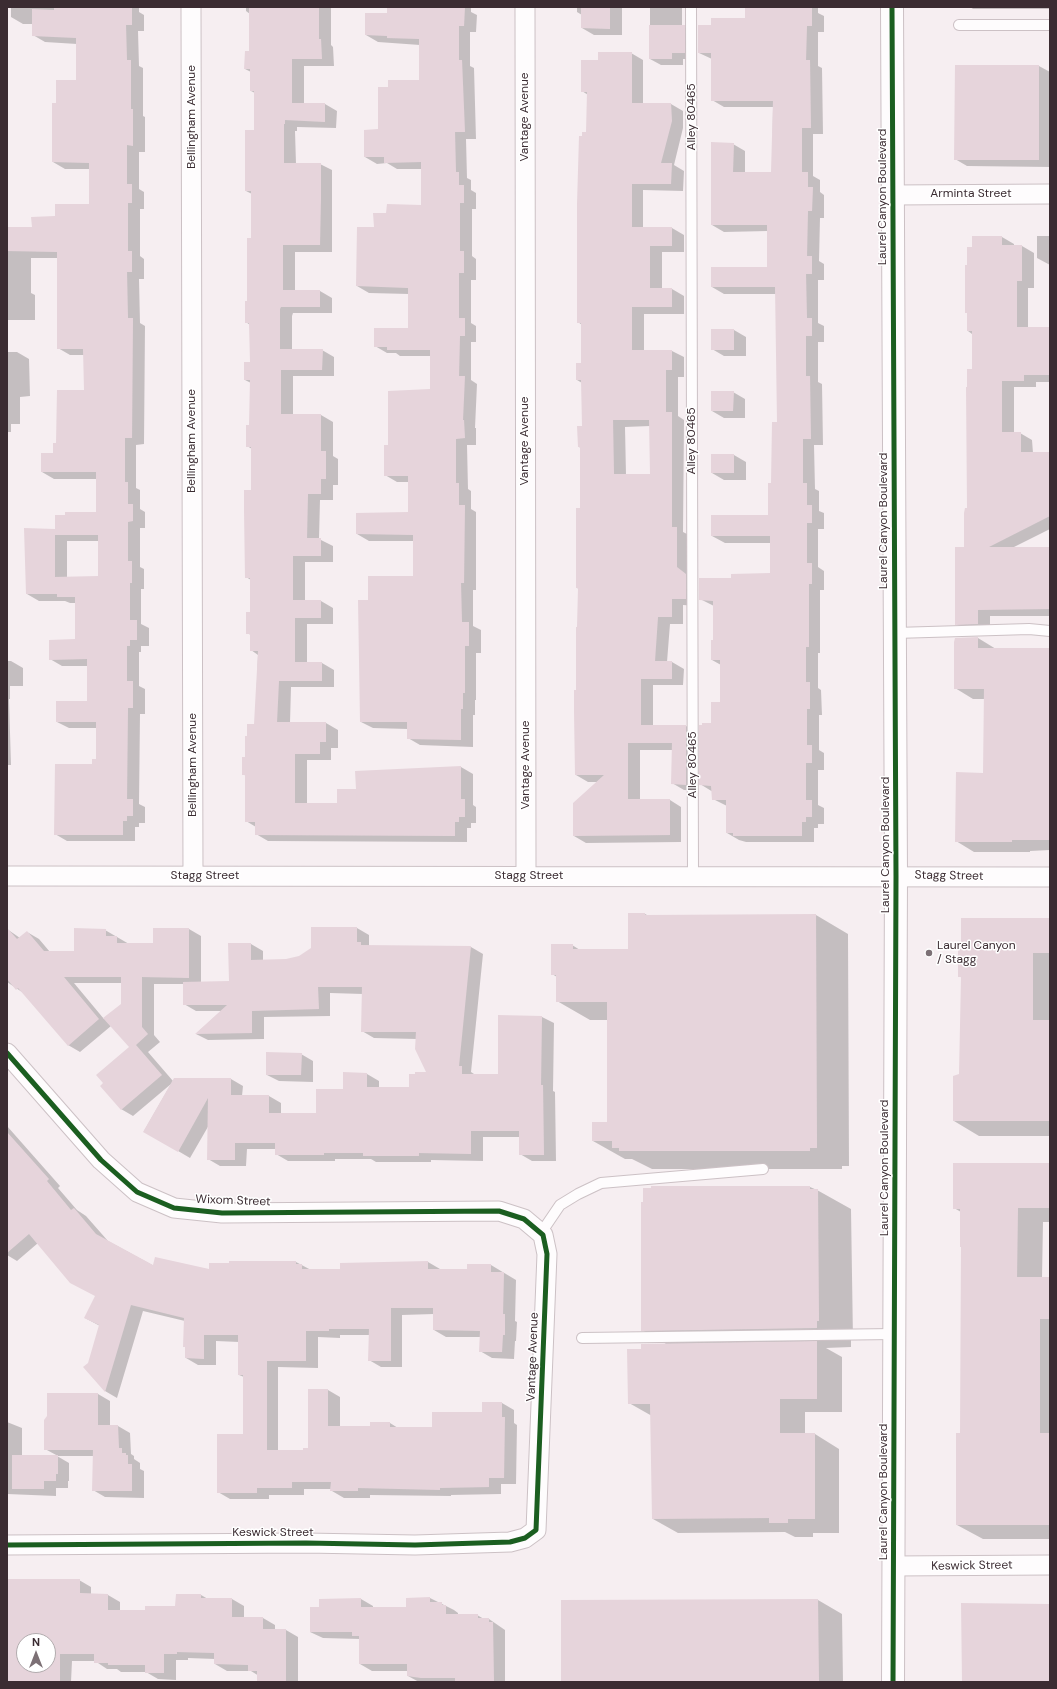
<!DOCTYPE html>
<html>
<head>
<meta charset="utf-8">
<style>
  body { margin:0 }
  #map { position:relative; width:1057px; height:1689px; overflow:hidden; background:#f6eef1; font-family:"DM Sans",sans-serif }
  canvas { display:block }
  .frame { position:absolute; inset:0; border:8px solid #3b2c32; pointer-events:none }
  .north { position:absolute; left:16px; top:1633px; width:40px; height:40px; box-sizing:border-box; background:#fff; border:1px solid #b1abad; border-radius:50%; rotate:0deg; font-size:11px; font-weight:700; line-height:16px; text-align:center; color:#3b2c32 }
  .north::after { content:''; display:block; margin:auto; width:14px; height:18px; background:#7c7075; clip-path:polygon(50% 0,100% 100%,50% 72%,0 100%) }
</style>
</head>
<body>
<div id="map">
<canvas width="1057" height="1689"></canvas>
<div class="frame"></div>
<div class="north">N</div>
</div>
<script>
const context = document.querySelector('canvas').getContext('2d');
context.lineJoin = 'round';
function paint(path, color) {
  context.fillStyle = color;
  context.fill(path, 'evenodd');
}
function toPath(rows) {
  const path = new Path2D();
  for (const r of rows) {
    path.moveTo(r[0], r[1]);
    for (let i = 2; i < r.length; i += 2) path.lineTo(r[i], r[i + 1]);
  }
  return path;
}
function strokePath(path, color, width, dash) {
  context.strokeStyle = color;
  context.lineWidth = width;
  context.lineCap = dash ? 'butt' : 'round';
  context.setLineDash(dash || []);
  context.stroke(path);
}
function write(font, color, halo, rows, align = 'center') {
  context.font = font + ' "DM Sans",sans-serif';
  context.lineWidth = 3;
  context.setLineDash([]);
  context.textBaseline = 'middle';
  context.strokeStyle = halo;
  context.fillStyle = color;
  for (const [text, x, y, turn = 0] of rows) {
    context.save();
    context.translate(x, y);
    context.rotate((+turn || 0) * Math.PI / 180);
    context.textAlign = isNaN(turn) ? turn : align;
    if (halo) context.strokeText(text, 0, 0);
    context.fillText(text, 0, 0);
    context.restore();
  }
}
const shadow = toPath([
  [11,7,139,7,139,12,144,15,144,31,138,31,139,66,143,68,143,116,145,117,145,152,139,152,139,189,144,192,144,209,140,209,140,256,144,259,144,279,139,279,140,323,145,326,144,444,136,445,136,488,140,490,140,509,145,512,145,528,140,528,140,567,144,569,144,589,141,589,141,624,149,628,149,646,141,646,141,652,139,652,139,686,145,689,145,714,140,714,139,804,145,807,145,823,139,823,139,827,135,827,135,841,67,841,55,834,93,765,97,760,97,728,69,728,57,722,88,702,88,666,62,666,50,659,76,640,76,603,70,603,65,601,39,601,27,594,56,530,97,513,97,479,54,479,42,472,54,454,57,444,85,391,85,355,70,355,58,348,58,258,31,258,31,293,35,295,35,320,7,320,7,228,33,228,56,217,90,205,90,169,65,169,53,162,57,104,77,80,77,44,45,42,33,35,33,24,23,24,11,17],
  [67,541,99,541,99,577,67,578],
  [246,7,331,7,331,45,333,47,334,66,304,66,304,104,325,104,337,111,336,128,297,127,297,131,295,131,296,164,320,164,332,170,332,252,295,252,295,291,320,291,332,298,332,313,293,313,292,316,292,350,322,350,334,357,334,376,293,376,293,415,321,415,333,422,333,456,338,459,338,485,333,485,333,500,320,500,319,539,333,546,333,562,305,562,305,601,321,601,333,608,333,624,307,624,307,663,322,663,334,670,334,687,291,687,290,723,326,723,338,730,338,748,331,748,331,760,307,760,307,804,338,804,357,790,461,767,473,774,473,805,476,807,476,823,471,823,471,828,467,828,467,842,268,841,256,834,256,827,246,821,246,776,243,774,248,737,255,725,258,655,251,650,251,635,247,633,251,613,251,580,246,577,252,491,252,449,247,446,250,426,251,383,245,380,251,363,250,325,246,322,252,239,252,194,246,191,255,131,255,93,251,91,251,72,245,69,250,52,250,14,246,11],
  [388,7,471,7,471,12,477,15,476,32,470,32,470,66,474,68,476,139,466,139,467,178,471,180,471,190,476,193,476,209,472,209,472,256,476,259,476,280,471,280,471,323,476,326,476,342,471,342,471,380,477,384,475,428,476,428,476,445,467,445,468,489,471,491,471,509,476,512,476,590,473,590,473,626,481,630,481,653,476,653,476,700,475,700,475,715,473,715,473,747,420,745,408,738,408,729,373,728,361,722,369,601,414,577,414,541,369,541,357,534,409,513,409,482,397,482,385,475,389,446,430,390,431,356,400,356,396,353,387,353,375,346,409,329,409,294,369,293,357,286,375,228,387,214,422,206,422,169,397,169,387,163,377,164,365,157,379,130,389,88,420,81,420,45,378,42,366,35,388,14],
  [577,7,622,7,622,35,594,35,582,28,582,15,577,12],
  [650,7,682,7,682,26,695,33,696,59,683,59,683,65,661,65,650,59],
  [746,7,818,7,818,13,824,16,824,32,818,32,818,66,822,68,823,134,813,134,813,176,820,180,820,192,824,195,824,218,820,218,819,261,824,264,824,280,818,280,818,323,824,326,824,342,818,342,818,382,822,384,823,445,814,445,815,489,819,491,819,511,824,513,824,529,818,529,818,567,824,571,824,590,820,590,820,653,818,653,818,688,821,690,822,715,819,715,819,750,824,753,824,770,818,770,818,805,824,808,824,824,818,824,818,828,814,828,814,842,746,842,739,840,727,833,727,806,713,799,713,792,700,784,712,724,721,703,721,665,712,660,714,641,714,606,700,599,732,579,771,574,771,543,725,543,712,536,769,516,778,422,776,294,724,294,712,287,768,268,768,231,724,232,712,225,733,144,745,151,745,173,772,173,773,107,724,107,712,100,712,59,699,53,712,26,746,19],
  [970,7,1050,7,1050,9,973,9],
  [631,53,643,60,643,104,671,104,683,111,683,128,674,165,684,171,683,191,643,190,643,228,672,228,684,235,684,252,662,252,662,289,672,289,684,296,684,314,644,314,644,351,672,351,684,357,684,377,678,377,678,416,684,420,683,532,689,535,689,575,697,582,698,606,683,605,683,624,670,624,667,662,672,662,684,669,683,685,653,685,653,726,686,726,698,733,698,791,684,790,672,783,673,750,640,750,640,800,670,800,681,807,681,842,586,843,574,836,598,782,588,782,576,775,579,589,577,588,581,509,581,448,579,447,583,427,582,383,577,380,582,364,582,325,578,322,583,138,587,133,588,95,582,91,599,61],
  [650,426,651,475,626,475,625,427],
  [956,66,1039,66,1050,72,1050,167,967,166,955,159],
  [1037,236,1050,236,1050,265,1037,258],
  [1002,237,1014,244,1014,246,1022,246,1034,253,1034,288,1028,288,1028,328,1050,328,1050,382,1036,382,1036,387,1014,387,1014,433,1020,433,1032,440,1033,453,1050,453,1050,529,1012,548,1050,548,1050,616,990,616,990,630,968,631,956,624,968,509,968,388,972,370,972,334,968,331,968,266,972,248],
  [734,330,746,337,746,356,724,356,712,349],
  [7,352,17,352,29,359,30,396,20,397,20,424,11,424,11,432,7,432],
  [733,392,745,399,745,418,724,418,712,411],
  [734,455,746,462,746,480,724,480,712,473],
  [978,638,996,649,1050,649,1050,850,1030,851,1030,852,974,852,956,841,984,774,985,699,973,699,955,688],
  [7,661,11,661,23,668,23,686,10,686,10,699,9,699,11,765,7,765],
  [645,914,649,916,816,915,848,934,849,1166,842,1166,842,1169,652,1169,632,1159,625,1159,593,1141,608,1123,608,1020,590,1020,557,1001,557,977,552,974,572,945,580,950,629,950],
  [1050,919,1050,1136,979,1136,954,1121,960,1075,962,978,959,976],
  [357,928,369,935,369,946,471,947,483,954,471,1072,474,1074,499,1075,542,1017,554,1023,553,1091,555,1092,556,1161,532,1161,520,1154,520,1137,483,1137,483,1161,431,1160,431,1162,376,1162,371,1159,335,1159,335,1161,288,1161,276,1154,276,1149,247,1149,246,1166,220,1166,208,1159,209,1125,190,1158,144,1131,171,1084,133,1116,121,1109,130,1047,111,1026,80,1052,68,1045,25,994,7,982,7,929,20,938,27,932,39,939,50,952,75,952,105,930,129,944,154,944,189,929,201,936,201,983,230,982,251,944,263,951,263,960,286,960,299,957],
  [74,983,122,983,122,1005,104,1019],
  [154,984,184,984,184,1004,196,1011,221,1011,196,1034,208,1040,264,1039,264,1017,330,1016,330,993,363,994,362,1031,374,1038,417,1039,428,1073,410,1088,379,1088,379,1081,367,1074,344,1090,317,1114,281,1114,281,1103,269,1096,242,1096,243,1086,231,1079,173,1081,148,1052,160,1042,154,1035],
  [301,1054,313,1061,313,1082,279,1081,267,1075],
  [7,1126,60,1186,58,1188,77,1210,86,1216,108,1241,154,1266,210,1270,230,1264,230,1262,296,1262,311,1270,341,1270,428,1262,440,1269,468,1270,491,1265,516,1280,515,1321,517,1322,516,1341,515,1341,514,1359,492,1358,480,1351,481,1337,446,1337,434,1330,434,1314,402,1315,402,1367,381,1367,369,1360,369,1335,340,1335,340,1338,318,1337,318,1368,278,1367,278,1451,304,1451,309,1449,328,1390,340,1397,340,1427,371,1427,390,1423,398,1428,433,1428,483,1413,483,1403,502,1403,514,1410,514,1423,517,1425,516,1484,501,1484,501,1494,451,1495,451,1496,370,1495,370,1498,344,1498,332,1491,332,1489,304,1489,304,1495,269,1495,269,1499,230,1499,218,1492,244,1435,244,1377,239,1375,239,1342,216,1341,216,1365,198,1365,186,1358,185,1321,143,1311,117,1398,105,1391,89,1364,100,1326,85,1318,96,1296,38,1243,17,1261,7,1255],
  [1050,1164,1050,1222,1043,1222,1042,1278,1050,1278,1050,1539,983,1539,957,1525,961,1434,961,1212,954,1208],
  [810,1187,817,1190,851,1209,853,1340,851,1340,851,1347,826,1348,842,1357,842,1412,805,1412,805,1434,815,1434,839,1449,839,1533,813,1533,813,1537,795,1537,785,1532,678,1533,653,1519,652,1416,629,1403,642,1350,666,1344,642,1330],
  [98,1394,110,1401,110,1426,118,1426,130,1433,131,1454,134,1456,134,1459,140,1463,140,1469,144,1471,144,1498,105,1497,93,1490,93,1456,58,1456,45,1449],
  [7,1422,22,1428,22,1456,57,1456,69,1463,69,1481,68,1481,68,1488,56,1488,56,1496,7,1494],
  [7,1580,79,1580,91,1587,91,1594,108,1595,120,1602,120,1611,146,1611,176,1607,177,1595,201,1595,208,1599,232,1599,244,1606,244,1618,263,1618,275,1625,275,1630,286,1630,298,1637,298,1682,259,1682,259,1676,251,1671,227,1671,215,1664,215,1659,188,1658,188,1660,176,1660,176,1680,158,1679,146,1672,121,1672,117,1669,107,1669,95,1661,72,1661,71,1682,7,1682],
  [24,1641,48,1641,48,1665,24,1665],
  [430,1598,454,1610,458,1613,458,1615,477,1615,484,1619,489,1619,505,1630,505,1682,419,1682,408,1676,408,1671,372,1671,360,1664,360,1639,323,1638,310,1632,320,1608,361,1599,373,1606,373,1608,407,1608,407,1599],
  [818,1600,842,1614,843,1682,562,1682,562,1601]
]);
const building = toPath([
  [54,7,132,7,132,25,126,25,127,60,131,60,131,109,133,109,133,146,127,145,127,184,132,184,132,203,128,203,128,251,132,251,132,272,127,272,128,318,133,318,132,438,125,438,125,482,128,482,128,504,133,504,133,521,128,522,128,561,132,561,132,583,130,583,130,620,137,620,137,640,130,640,130,646,127,646,127,681,133,681,133,708,128,708,127,799,133,799,133,816,127,816,127,821,123,821,123,835,54,835,55,764,92,764,92,759,96,759,96,722,56,722,56,701,87,701,87,659,49,660,49,640,75,639,75,597,57,597,57,594,26,594,24,528,55,529,55,515,65,515,65,512,96,512,96,472,41,472,41,453,53,453,53,443,56,443,57,390,84,390,83,349,57,349,57,252,7,251,7,227,32,227,31,217,55,216,55,204,89,204,89,163,52,162,52,103,56,103,56,80,76,80,76,38,32,36,32,9,54,10],
  [55,535,98,535,98,576,55,577],
  [249,7,319,7,319,39,321,39,322,59,292,59,292,103,325,103,325,122,285,120,285,124,284,124,284,163,321,163,321,198,320,245,283,245,283,290,320,290,320,307,281,307,280,309,280,349,323,349,322,370,281,370,281,414,321,414,321,451,326,451,326,479,321,479,321,494,308,494,307,538,321,538,321,556,293,556,293,600,321,600,321,618,295,618,295,662,322,662,322,681,279,681,277,722,326,722,326,742,320,742,320,754,295,754,295,803,337,803,337,789,356,789,355,771,461,766,461,799,465,799,465,817,459,817,459,822,455,822,455,836,255,835,255,822,245,822,245,775,242,775,242,757,245,757,245,736,247,736,247,724,254,724,258,651,250,651,250,634,246,634,246,612,250,612,250,578,245,578,244,511,244,490,251,490,251,447,246,447,246,425,249,425,250,380,244,380,244,362,250,362,249,323,245,323,245,301,247,301,247,238,251,238,251,191,245,191,245,130,254,130,254,91,250,91,250,69,244,69,245,51,249,51],
  [387,7,465,7,464,26,459,26,459,60,462,60,465,132,455,132,456,172,459,172,459,185,464,185,464,203,460,203,460,251,464,251,464,273,459,273,459,318,465,318,465,336,460,336,459,376,465,376,463,420,464,420,465,438,456,439,456,483,459,483,459,505,465,505,464,583,461,583,462,622,469,622,469,646,465,646,465,693,463,693,463,709,461,709,461,740,407,739,407,722,360,722,358,600,368,600,368,576,413,576,413,535,356,534,356,513,408,512,408,476,384,476,384,445,388,445,388,391,430,389,430,350,387,350,387,347,374,347,374,328,408,328,408,288,356,286,357,227,374,227,373,213,386,213,387,204,421,205,421,162,384,163,384,157,364,157,364,130,378,129,378,87,388,87,388,80,419,80,419,39,387,38,387,36,365,35,365,13,387,13],
  [581,7,610,7,610,29,581,28],
  [745,7,812,8,812,26,807,26,806,60,810,60,811,128,802,128,802,172,808,172,808,187,813,187,812,211,808,211,807,256,812,256,812,274,806,274,807,318,812,318,812,336,806,336,806,376,810,376,811,439,803,439,803,483,807,483,807,505,812,505,812,523,807,523,807,563,812,563,812,584,809,584,809,647,806,647,806,682,810,682,810,709,807,709,807,745,812,745,812,763,806,763,806,800,812,800,812,817,806,817,806,822,802,822,802,836,733,836,733,833,726,833,726,800,712,800,711,786,699,785,699,725,702,725,702,723,711,723,711,702,720,702,720,660,711,660,711,640,713,640,713,601,699,600,699,578,731,578,731,574,770,573,770,536,711,536,711,515,768,515,768,483,771,483,772,422,777,422,775,287,711,287,711,267,767,267,767,225,711,225,711,142,734,143,733,172,771,172,773,101,711,101,711,53,698,53,698,25,711,25,711,18,745,18],
  [649,25,685,25,685,53,672,53,672,59,649,59],
  [598,52,632,52,632,103,671,103,672,121,661,163,672,163,671,184,632,184,632,227,672,227,672,246,650,246,650,288,672,288,672,307,632,307,632,350,672,350,672,370,666,370,666,412,672,412,672,527,677,527,677,567,686,574,686,599,672,599,672,617,658,617,655,661,672,661,672,679,641,679,641,725,686,725,686,785,671,784,672,743,628,743,628,799,670,799,670,835,573,836,573,803,604,775,575,775,574,712,574,690,576,690,576,627,577,627,578,588,576,588,576,508,580,508,580,447,578,447,577,426,582,426,581,380,576,380,576,363,581,363,581,323,577,323,577,204,579,136,582,136,582,132,586,132,587,92,581,92,581,60,598,60],
  [613,420,649,420,650,474,614,474],
  [955,65,1039,65,1039,160,954,160],
  [972,236,1002,236,1002,245,1022,245,1022,281,1017,281,1017,327,1050,327,1050,375,1024,375,1024,381,1002,381,1002,432,1021,432,1021,452,1050,452,1050,516,989,547,1050,547,1050,609,978,610,978,624,955,625,955,547,964,547,964,513,965,508,967,508,966,387,967,387,967,369,972,369,972,331,967,331,967,313,965,313,965,265,967,265,967,247,972,247],
  [711,329,734,329,734,350,711,350],
  [711,391,734,391,733,411,711,411],
  [711,454,734,454,734,473,711,473],
  [978,637,978,648,1050,648,1050,840,1012,840,1012,842,955,842,956,772,983,773,984,689,954,689,954,642,955,638],
  [628,913,645,913,645,915,816,914,817,1148,810,1148,810,1151,619,1151,619,1148,612,1148,612,1141,592,1141,592,1122,607,1122,607,1002,556,1002,556,975,551,975,551,944,573,944,573,949,628,949],
  [961,918,1050,918,1050,953,1033,953,1033,1020,1050,1020,1050,1121,953,1121,953,1076,959,1074,961,977,958,977,958,949,961,949],
  [311,927,357,927,357,942,361,942,361,945,471,946,459,1066,462,1066,462,1074,498,1074,498,1015,542,1016,541,1085,543,1085,544,1155,519,1155,519,1131,471,1131,471,1154,419,1153,419,1156,363,1156,363,1153,324,1153,324,1155,275,1155,275,1143,235,1143,235,1160,207,1160,208,1098,178,1152,143,1132,174,1078,231,1078,231,1095,269,1095,269,1113,316,1113,316,1089,343,1089,343,1072,367,1073,367,1087,409,1087,409,1074,415,1074,415,1072,426,1072,415,1049,416,1032,361,1032,362,987,318,987,319,1009,252,1011,252,1033,195,1034,227,1005,183,1005,183,982,229,981,228,943,251,943,251,960,286,959,299,956,311,948],
  [7,928,17,939,27,931,44,951,74,951,74,928,106,929,106,936,117,936,117,943,153,943,153,928,189,928,189,978,142,977,142,1027,148,1034,136,1045,162,1075,121,1110,100,1086,103,1083,96,1075,129,1047,103,1018,121,1004,121,977,64,977,99,1019,68,1046,18,988,16,990,7,979],
  [266,1052,302,1053,301,1075,266,1075],
  [7,1132,49,1179,47,1181,71,1210,74,1208,96,1234,153,1265,155,1257,209,1269,209,1263,229,1263,229,1261,296,1261,296,1264,302,1264,302,1269,340,1269,340,1263,428,1261,428,1269,467,1269,467,1264,491,1264,491,1272,504,1272,503,1314,505,1314,505,1335,503,1335,502,1352,479,1352,480,1331,433,1330,433,1308,391,1308,391,1361,368,1361,369,1329,329,1329,329,1331,306,1331,306,1361,267,1361,267,1450,303,1450,303,1448,308,1448,308,1389,328,1389,328,1426,370,1426,370,1422,390,1422,390,1427,432,1427,432,1412,482,1412,482,1402,502,1402,502,1417,505,1417,504,1478,489,1478,489,1487,440,1488,440,1490,358,1488,358,1491,330,1491,331,1482,292,1482,292,1488,257,1488,257,1493,217,1493,217,1434,243,1434,243,1375,238,1375,238,1335,204,1335,204,1359,185,1358,185,1347,183,1347,184,1318,131,1305,105,1392,83,1367,88,1363,99,1325,84,1318,95,1296,70,1283,29,1234,7,1253],
  [953,1163,1050,1163,1050,1208,1018,1208,1017,1277,1050,1277,1050,1319,1040,1319,1040,1433,1050,1433,1050,1525,956,1525,956,1433,960,1433,961,1247,960,1247,960,1209,953,1209],
  [651,1186,810,1186,810,1189,818,1189,819,1321,817,1321,817,1328,641,1331,641,1202,643,1202,643,1188,651,1188],
  [817,1341,817,1399,780,1399,780,1433,815,1433,815,1519,788,1519,788,1523,769,1523,769,1518,652,1519,650,1404,628,1404,627,1349,641,1349,641,1344],
  [47,1393,98,1393,98,1425,118,1425,119,1448,122,1448,122,1453,126,1453,126,1455,128,1455,128,1464,132,1464,132,1491,92,1491,93,1450,44,1450,44,1420,47,1416],
  [12,1455,58,1455,58,1474,56,1474,56,1481,44,1481,44,1489,12,1489],
  [7,1579,80,1579,80,1593,108,1594,108,1610,145,1610,145,1606,175,1606,176,1594,201,1594,201,1598,232,1598,232,1617,263,1617,263,1629,286,1629,286,1682,257,1682,257,1671,248,1671,248,1665,214,1664,214,1653,177,1652,177,1654,164,1654,164,1673,145,1673,145,1665,108,1665,108,1663,94,1663,94,1654,60,1654,60,1682,7,1682],
  [24,1641,48,1641,48,1665,24,1665],
  [430,1597,430,1602,442,1602,442,1605,446,1605,446,1614,478,1614,478,1618,489,1618,489,1622,493,1622,494,1682,455,1682,455,1678,421,1678,407,1676,407,1664,359,1664,359,1636,352,1636,352,1632,310,1632,310,1607,319,1607,319,1599,361,1598,361,1607,406,1607,406,1598],
  [818,1599,819,1682,561,1682,561,1600],
  [961,1603,1050,1604,1050,1682,962,1682]
]);
const lane = toPath([
  [691,7,693,876],
  [959,25,1050,25],
  [895,633,1029,629,1050,631],
  [541,1233,560,1205,578,1194,601,1183,763,1169],
  [582,1338,894,1334]
]);
const street = toPath([
  [191,7,193,876],
  [525,7,526,876],
  [893,195,1050,194],
  [7,876,1050,877],
  [7,1053,101,1160,137,1192,174,1208,222,1213,499,1211,524,1219,543,1235,547,1254,536,1530,525,1538,510,1542,415,1545,306,1543,7,1545],
  [893,1566,1050,1565]
]);
const primary = toPath([
  [892,7,896,876,893,1682]
]);
const cycleway = toPath([
  [892,7,896,876,893,1682],
  [7,1053,101,1160,137,1192,174,1208,222,1213,499,1211,524,1219,543,1235,547,1254,536,1530,525,1538,510,1542,415,1545,306,1543,7,1545]
]);
const markers = [
  [929,953,4,"#7c7075"]
];
const streetNames = [
  ["Bellingham Avenue",192,117,-90],
  ["Vantage Avenue",525,117,-90],
  ["Alley 80465",692,117,-90],
  ["Arminta Street",971,194],
  ["Laurel Canyon Boulevard",883,197,-90],
  ["Bellingham Avenue",192,441,-90],
  ["Vantage Avenue",525,441,-90],
  ["Alley 80465",692,441,-90],
  ["Laurel Canyon Boulevard",884,521,-90],
  ["Bellingham Avenue",193,765,-90],
  ["Vantage Avenue",526,765,-90],
  ["Alley 80465",693,765,-90],
  ["Laurel Canyon Boulevard",886,845,-90],
  ["Stagg Street",205,876],
  ["Stagg Street",529,876],
  ["Stagg Street",949,876,1],
  ["Laurel Canyon Boulevard",885,1168,-90],
  ["Wixom Street",233,1201,2],
  ["Vantage Avenue",533,1357,-88],
  ["Laurel Canyon Boulevard",884,1492,-90],
  ["Keswick Street",273,1533],
  ["Keswick Street",972,1566,-1]
];
const poiNames = [
  ["Laurel Canyon",937,946],
  ["/ Stagg",937,960]
];
paint(shadow, '#0003');
paint(building, '#e6d4db');
strokePath(lane, '#ccc1c5', 12);
strokePath(street, '#ccc1c5', 21);
strokePath(primary, '#ccc1c5', 24);
strokePath(lane, '#fefcfd', 10);
strokePath(street, '#fefcfd', 19);
strokePath(primary, '#fefcfd', 22);
strokePath(cycleway, '#1b5e20', 5);
for (const [x, y, r, color] of markers) {
  const dot = new Path2D();
  dot.arc(x, y, r, 0, 2 * Math.PI);
  context.fillStyle = color;
  context.fill(dot);
  strokePath(dot, '#fff', 1.5);
}
write('12px', '#3b2c32', '#fff', streetNames);
write('12px', '#3b2c32', '#fff', poiNames, 'left');
</script>
</body>
</html>
